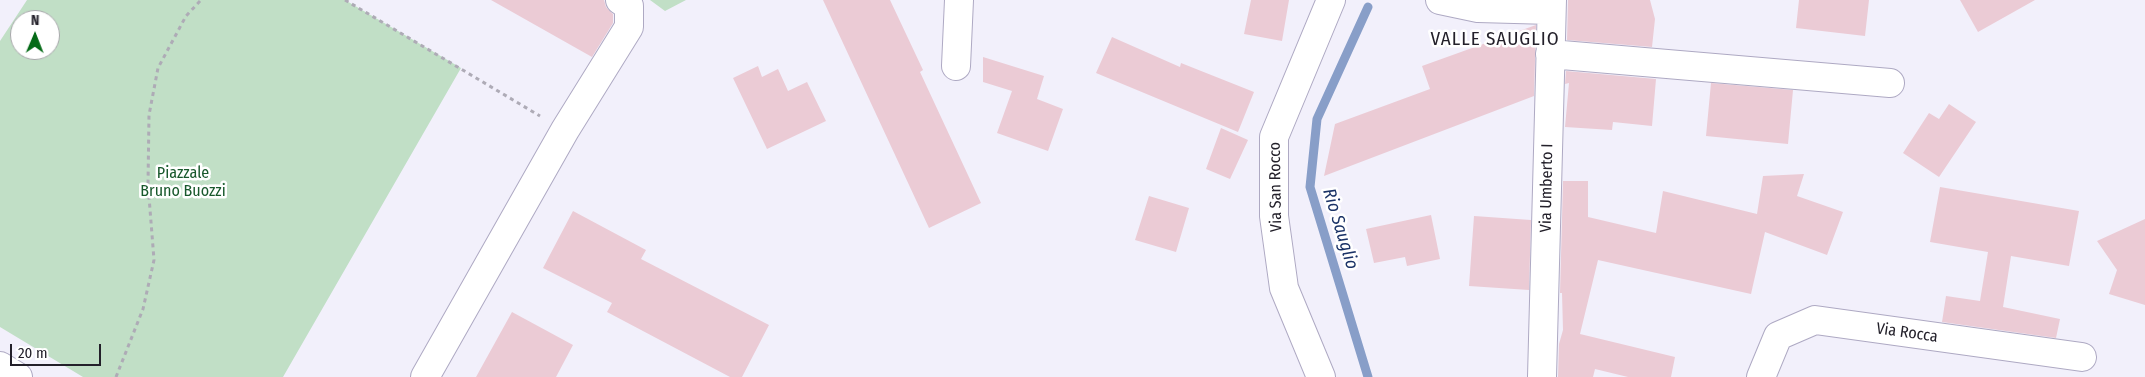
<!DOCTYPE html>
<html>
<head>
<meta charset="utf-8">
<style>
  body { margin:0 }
  #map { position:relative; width:2145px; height:377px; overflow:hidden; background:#f2f0fb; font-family:"Fira Sans Condensed",sans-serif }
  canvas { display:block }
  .north { position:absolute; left:10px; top:10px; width:50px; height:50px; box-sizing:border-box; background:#fff; border:1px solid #a7a6aa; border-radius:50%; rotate:1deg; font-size:14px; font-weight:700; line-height:20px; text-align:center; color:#23202a }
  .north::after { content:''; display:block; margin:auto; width:18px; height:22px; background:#056a17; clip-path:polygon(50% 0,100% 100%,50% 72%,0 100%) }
  .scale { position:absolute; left:10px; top:344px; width:91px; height:22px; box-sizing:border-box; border:2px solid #23202a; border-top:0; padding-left:6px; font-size:15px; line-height:18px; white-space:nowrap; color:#23202a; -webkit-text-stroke:4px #fff; paint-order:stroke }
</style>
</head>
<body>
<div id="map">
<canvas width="2145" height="377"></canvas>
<div class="north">N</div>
<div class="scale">20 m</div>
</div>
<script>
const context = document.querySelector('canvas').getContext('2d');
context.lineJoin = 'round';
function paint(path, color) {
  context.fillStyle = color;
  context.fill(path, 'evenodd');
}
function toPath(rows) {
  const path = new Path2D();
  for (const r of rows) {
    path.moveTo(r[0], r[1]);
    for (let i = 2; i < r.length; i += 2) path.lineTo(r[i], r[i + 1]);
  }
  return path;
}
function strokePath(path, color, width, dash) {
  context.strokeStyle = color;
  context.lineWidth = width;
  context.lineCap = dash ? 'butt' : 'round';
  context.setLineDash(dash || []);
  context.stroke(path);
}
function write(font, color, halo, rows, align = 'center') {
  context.font = font + ' "Fira Sans Condensed",sans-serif';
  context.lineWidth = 5;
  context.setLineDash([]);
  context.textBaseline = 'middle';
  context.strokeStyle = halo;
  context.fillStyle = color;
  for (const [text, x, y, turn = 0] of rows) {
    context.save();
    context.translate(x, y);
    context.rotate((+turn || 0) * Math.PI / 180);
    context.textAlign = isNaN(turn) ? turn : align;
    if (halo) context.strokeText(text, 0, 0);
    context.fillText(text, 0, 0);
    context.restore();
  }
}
const green = toPath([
  [27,0,345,0,461,68,283,377,83,377,0,327,0,41],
  [20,20,50,20,50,50,20,50],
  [650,0,686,0,665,11]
]);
const stream = toPath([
  [1368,7,1317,119,1310,187,1368,377]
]);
const building = toPath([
  [491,0,604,0,606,7,613,14,613,23,592,57],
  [823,0,890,0,923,70,920,72,981,203,929,228],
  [1251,0,1289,0,1282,41,1244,34],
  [1568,0,1650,0,1655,19,1652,47,1567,40],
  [1799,0,1869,0,1865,36,1796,28],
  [1960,0,2035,0,1978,32],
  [1536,25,1534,96,1324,176,1335,124,1430,89,1422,66],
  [1112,37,1180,67,1181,63,1254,92,1238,132,1096,73],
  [983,57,1044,76,1037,99,1063,109,1048,151,997,133,1012,91,983,82],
  [758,66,762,77,778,69,788,91,807,82,826,121,767,149,733,78],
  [1566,71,1656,79,1652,126,1613,122,1612,130,1565,127,1569,83,1565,84],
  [1711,83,1793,90,1788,144,1706,136],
  [1949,104,1976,122,1939,177,1903,153,1929,113,1939,119],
  [1221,128,1248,140,1230,179,1206,169],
  [1804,174,1797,196,1843,212,1827,255,1765,232,1751,294,1598,260,1580,334,1675,357,1671,377,1628,377,1595,369,1593,377,1558,377,1559,344,1563,330,1562,293,1560,293,1563,181,1588,181,1588,217,1656,233,1663,191,1757,214,1763,176],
  [1940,187,2079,211,2069,266,2011,256,2003,307,2060,319,2056,338,1942,322,1946,296,1980,301,1988,252,1930,242],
  [1149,196,1189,208,1176,252,1135,240],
  [573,211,646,250,641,259,769,325,742,377,730,377,607,312,612,303,543,268],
  [1431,215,1440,259,1407,266,1405,257,1374,263,1366,229],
  [1474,216,1531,220,1529,290,1469,286],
  [2145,219,2145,305,2109,294,2117,270,2097,241],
  [512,312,573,345,556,377,476,377]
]);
const path = toPath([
  [345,0,540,116],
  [116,377,143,309,154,260,148,184,149,115,158,68,186,16,201,0]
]);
const minor = toPath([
  [1440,0,1478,8,1551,10],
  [1550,54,1890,83],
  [956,66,959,0],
  [0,366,18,377],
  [425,377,565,130,629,27,629,6,620,0],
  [1321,377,1284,288,1274,216,1274,137,1331,0],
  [1542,377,1552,0],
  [1761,377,1778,336,1815,320,2082,357]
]);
const parkNames = [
  ["Piazzale",183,174],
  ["Bruno Buozzi",183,192]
];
const streetNames = [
  ["Via San Rocco",1276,187,-91],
  ["Via Umberto I",1547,188,-89],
  ["Via Rocca",1907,333,8]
];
const waterNames = [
  ["Rio Sauglio",1340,229,73]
];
const quarterNames = [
  ["VALLE SAUGLIO",1495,40]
];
paint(green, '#c1dfc6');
strokePath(stream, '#889ec8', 9);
paint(building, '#ebcbd5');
strokePath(minor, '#aea9c3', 30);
strokePath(path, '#aeabb6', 3, [4, 4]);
strokePath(minor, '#fff', 28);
write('16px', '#18582c', '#fff', parkNames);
write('16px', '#23202a', '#fff', streetNames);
write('italic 18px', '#1a3266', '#fff', waterNames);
context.letterSpacing = '1px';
write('19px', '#23202a', '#fff', quarterNames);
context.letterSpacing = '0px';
</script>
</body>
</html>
